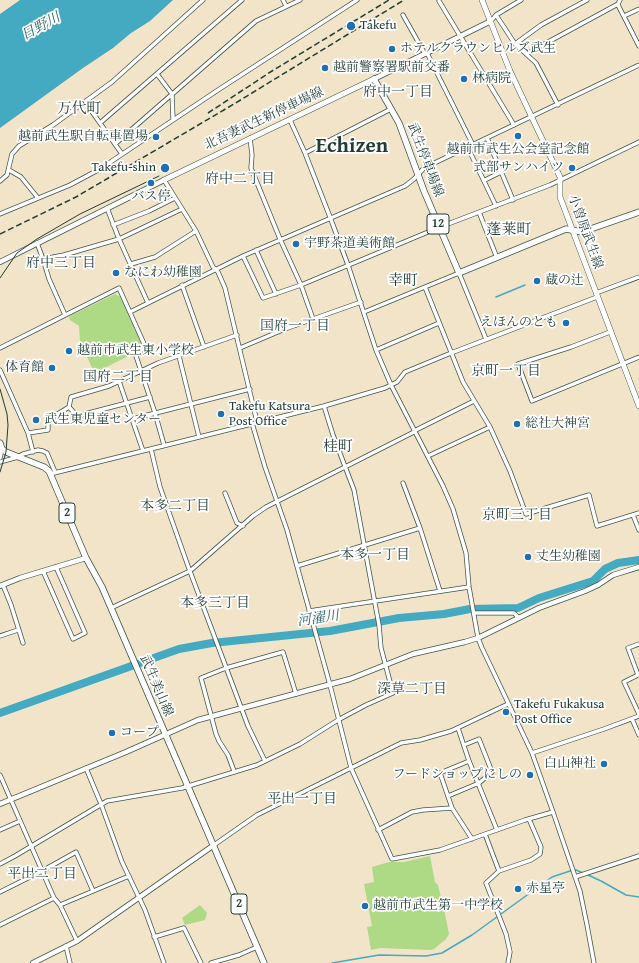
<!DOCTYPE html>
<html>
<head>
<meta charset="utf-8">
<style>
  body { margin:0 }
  canvas { display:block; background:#f2e4c9 }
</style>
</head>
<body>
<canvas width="639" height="963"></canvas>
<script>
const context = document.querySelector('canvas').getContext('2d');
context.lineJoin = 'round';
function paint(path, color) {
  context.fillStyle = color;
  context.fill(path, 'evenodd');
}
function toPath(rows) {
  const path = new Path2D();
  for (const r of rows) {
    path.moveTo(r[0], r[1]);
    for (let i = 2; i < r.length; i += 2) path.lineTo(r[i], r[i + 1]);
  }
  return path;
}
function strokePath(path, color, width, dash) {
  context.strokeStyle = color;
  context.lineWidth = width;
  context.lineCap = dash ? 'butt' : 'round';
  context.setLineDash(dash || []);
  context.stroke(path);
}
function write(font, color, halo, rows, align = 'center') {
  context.font = font + ' "Gentium Book Plus","Noto Serif JP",serif';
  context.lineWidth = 3.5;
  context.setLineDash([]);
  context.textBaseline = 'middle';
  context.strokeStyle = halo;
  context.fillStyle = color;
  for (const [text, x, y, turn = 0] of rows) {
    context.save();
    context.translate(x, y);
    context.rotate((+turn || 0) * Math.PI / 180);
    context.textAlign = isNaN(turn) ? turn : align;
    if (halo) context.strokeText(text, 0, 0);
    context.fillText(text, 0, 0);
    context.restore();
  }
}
const green = toPath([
  [115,294,121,297,142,345,135,353,98,371,93,370,80,341,79,326,70,320,69,318,70,316],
  [430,856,435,882,438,885,445,914,449,934,446,939,434,949,431,950,380,948,371,950,367,927,372,926,364,884,374,882,372,867,389,862,404,862],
  [200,905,207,913,205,920,185,925,182,918]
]);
const water = toPath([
  [20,0,173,0,150,21,131,33,113,48,83,68,0,128,0,14]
]);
const stream = toPath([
  [496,297,525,285],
  [586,874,601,881,626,895,639,897],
  [332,963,379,955,426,956,442,953,472,935,552,877,570,871,576,870,583,873]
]);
const river = toPath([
  [0,713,179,649,212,643,330,631,399,618,444,614,470,609,518,608,539,598,593,581,605,569,618,563,639,560]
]);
const minor = toPath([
  [283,0,286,6],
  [620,0,618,4,619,7,639,46],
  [439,1,514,125],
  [403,15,425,54],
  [496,15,515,44,536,63,558,105],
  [624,16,639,9],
  [491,21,496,15,521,0],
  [515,44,541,25,587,0],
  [427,53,473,145],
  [526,54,618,4],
  [157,74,172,94,173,119],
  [90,109,122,154],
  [290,120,305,153,330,217,348,265,376,350,391,385,443,486,453,509,466,553,469,587,478,638,482,648,532,753,553,812,580,891,587,925,594,963],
  [100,123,242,0],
  [250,138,252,155,251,168,280,239,301,285,313,319],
  [487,138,513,200],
  [115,144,256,21,300,0],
  [468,148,496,206],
  [305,153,391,109],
  [9,170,21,177,38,198],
  [164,180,196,231,213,267,218,272,225,288,257,422],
  [485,180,501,172],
  [0,181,7,175,12,154,19,146,53,125,112,82,203,0],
  [107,208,119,239,148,303],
  [479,212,497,258],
  [0,214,70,185,100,169,218,90,357,0],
  [113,225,149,211,175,198],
  [37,243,43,259,49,279,65,315],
  [256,250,276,294],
  [243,256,263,298,301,285,440,227,550,185,639,142],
  [43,259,64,255,119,239,182,209],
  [131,264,155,257,196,231],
  [182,285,204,347],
  [425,287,463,382,490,427,510,471,526,514,589,495,597,526,639,513],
  [596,293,639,277],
  [130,312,243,256,405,186,414,179,424,168,639,65],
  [364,312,459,273,486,339],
  [610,332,571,347,518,364,532,401,639,357],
  [0,348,119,288,145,346,136,356,155,413,164,445],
  [240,348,285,329,361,302],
  [376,350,439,323],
  [179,356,199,437],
  [0,370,28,433,33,452],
  [119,381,143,451],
  [69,407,77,416,150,397],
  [132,419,250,389],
  [252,423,265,467,287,530,330,685,351,768,392,859,440,850,525,820,553,812],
  [414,431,474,401],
  [28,433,48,430,48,420,69,407,71,397,109,386,158,363,237,335],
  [151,449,160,487,188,566,248,726,265,761],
  [428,456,490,427],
  [0,458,2,449],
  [0,462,18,457,23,454,38,450,43,451,47,453,55,472],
  [50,474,324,406,385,388,397,382,405,372,451,353,597,297],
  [403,483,420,528,440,591],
  [225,493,237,523,243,526],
  [633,515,639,530],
  [297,566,420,528],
  [43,571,73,639,85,633,56,567],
  [3,585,11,605,23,643],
  [111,608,190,571,253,516,266,507,414,432],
  [309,611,469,587],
  [474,613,514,613,519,618],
  [0,636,18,630],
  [639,644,628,648,638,675,624,682,639,714],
  [632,719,639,735],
  [458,728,469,761,497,830],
  [532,753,604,729,639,716],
  [469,761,440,773,452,808,472,839],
  [86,768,101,804,122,862,145,910,164,963],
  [234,771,228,755,219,741,216,734,201,678,226,668,283,652,296,694],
  [0,775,54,898,60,905,77,941],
  [448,796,479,783,492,772,479,739,464,745],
  [0,830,20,821],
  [378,830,412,812,423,810,452,808],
  [485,834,499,871,486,883,506,934,510,952,508,963],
  [214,845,257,815,401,743,420,740,451,731,508,704],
  [0,864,15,856,107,801,182,788,257,765,300,744,338,720,366,705,393,693,381,648,379,625,354,490,333,435,324,406],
  [499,871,531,860,540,854,541,847,529,819],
  [575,877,639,856],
  [0,892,42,871,76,852,93,891],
  [60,905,129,876],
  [0,925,54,898],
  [154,937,184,928,201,963],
  [66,946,70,963],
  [211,963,239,955,257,947]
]);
const tertiary = toPath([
  [374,79,491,21],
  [0,262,164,180],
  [0,586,20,578,86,558],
  [0,804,126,752,198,720,350,679,413,654,465,642,478,638,539,608,585,591,598,585,613,575,639,567],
  [33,963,77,941,214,845]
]);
const secondary = toPath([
  [482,0,510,71,560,177,560,197,639,406],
  [164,180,374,79]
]);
const primary = toPath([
  [374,79,399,123,424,191,459,273,566,229,582,232,639,212],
  [0,443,2,449,6,452,44,467,49,471,86,558,102,587,264,963]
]);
const tram = toPath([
  [0,278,17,253,37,239,80,214,159,176],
  [0,389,7,414,8,425,6,452,0,472]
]);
const rail = toPath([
  [208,113,272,71,389,0],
  [0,234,76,197,234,104,404,0]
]);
const markers = [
  [351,26,5,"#1f6fb2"],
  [392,49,4,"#1f6fb2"],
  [325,68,4,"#1f6fb2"],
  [464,79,4,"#1f6fb2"],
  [518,136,4,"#1f6fb2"],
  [156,137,4,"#1f6fb2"],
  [165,168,5,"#1f6fb2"],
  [572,168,4,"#1f6fb2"],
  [151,183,4,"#1f6fb2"],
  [296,244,4,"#1f6fb2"],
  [116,273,4,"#1f6fb2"],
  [537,281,4,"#1f6fb2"],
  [566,323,4,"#1f6fb2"],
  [69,351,4,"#1f6fb2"],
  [52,368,4,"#1f6fb2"],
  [221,414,4,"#1f6fb2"],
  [36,420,4,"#1f6fb2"],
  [517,424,4,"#1f6fb2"],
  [528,557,4,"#1f6fb2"],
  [506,712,4,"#1f6fb2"],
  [112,733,4,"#1f6fb2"],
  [604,764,4,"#1f6fb2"],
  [530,775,4,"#1f6fb2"],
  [518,889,4,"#1f6fb2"],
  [365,906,4,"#1f6fb2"]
];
const shields = [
  [438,224,22],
  [67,513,16],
  [239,904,16]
];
const shieldNames = [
  ["12",438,224],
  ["2",67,513],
  ["2",239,904]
];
const poiNames = [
  ["Takefu",360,26],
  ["ホテルクラウンヒルズ武生",400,49],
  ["越前警察署駅前交番",333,68],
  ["林病院",472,79],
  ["越前武生駅自転車置場",148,137,"right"],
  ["越前市武生公会堂記念館",518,150,"center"],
  ["Takefu-shin",156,168,"right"],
  ["式部サンハイツ",564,168,"right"],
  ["バス停",151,197,"center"],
  ["宇野茶道美術館",304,244],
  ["なにわ幼稚園",124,273],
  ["蔵の辻",545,281],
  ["えほんのとも",558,323,"right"],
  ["越前市武生東小学校",77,351],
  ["体育館",44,368,"right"],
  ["Takefu Katsura",229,407],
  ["Post Office",229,422],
  ["武生東児童センター",44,420],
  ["総社大神宮",525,424],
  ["丈生幼稚園",536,557],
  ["Takefu Fukakusa",514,705],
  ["Post Office",514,720],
  ["コープ",120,733],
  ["白山神社",596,764,"right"],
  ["フードショップにしの",522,775,"right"],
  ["赤星亭",526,889],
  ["越前市武生第一中学校",373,906]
];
const streetNames = [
  ["北吾妻武生新停車場線",264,119,-25],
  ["武生停車場線",425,160,69],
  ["小曽原武生線",585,232,70],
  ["武生美山線",156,686,67]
];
const waterNames = [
  ["日野川",41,27,-29],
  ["河濯川",318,619,-8]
];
const neighbourhoodNames = [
  ["府中一丁目",398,92],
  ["府中二丁目",240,179],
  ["府中三丁目",61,263],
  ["国府一丁目",295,326],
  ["京町一丁目",506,371],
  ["国府二丁目",118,377],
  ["本多二丁目",175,506],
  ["京町三丁目",517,515],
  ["本多一丁目",375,555],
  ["本多三丁目",215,603],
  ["深草二丁目",412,689],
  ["平出一丁目",302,799],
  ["平出二丁目",42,874]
];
const quarterNames = [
  ["万代町",79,109],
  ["蓬莱町",509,230],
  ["幸町",403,281],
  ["桂町",338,447]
];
const townNames = [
  ["Echizen",352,147]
];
paint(green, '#aeda85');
paint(water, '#43aac2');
strokePath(stream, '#43aac2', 1.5);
strokePath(river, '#43aac2', 8);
strokePath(minor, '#3f564a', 5);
strokePath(tertiary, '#3f564a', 6);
strokePath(secondary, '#3f564a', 6);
strokePath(primary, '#3f564a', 7);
strokePath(minor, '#fff', 3.5);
strokePath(tertiary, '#fff', 4.5);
strokePath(secondary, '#fff', 5);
strokePath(primary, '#fff', 5.5);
strokePath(tram, '#1f3d34', 1);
strokePath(rail, '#1f3d34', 1.5, [6, 3]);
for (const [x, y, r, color] of markers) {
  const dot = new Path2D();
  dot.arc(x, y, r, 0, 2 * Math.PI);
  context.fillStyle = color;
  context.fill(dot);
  strokePath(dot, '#fff', 1.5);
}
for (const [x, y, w] of shields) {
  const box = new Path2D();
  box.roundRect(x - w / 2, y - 10, w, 20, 3);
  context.fillStyle = '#fff';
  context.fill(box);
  strokePath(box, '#1f3d34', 1);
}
write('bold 12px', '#1f3d34', null, shieldNames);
write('13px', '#1f3d34', '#fff', poiNames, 'left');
write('13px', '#1f3d34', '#fff', streetNames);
write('italic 14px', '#2c6366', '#fff', waterNames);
write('14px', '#1f3d34', '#fff', neighbourhoodNames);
write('15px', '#1f3d34', '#fff', quarterNames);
write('bold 21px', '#1f3d34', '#fff', townNames);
</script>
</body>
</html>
